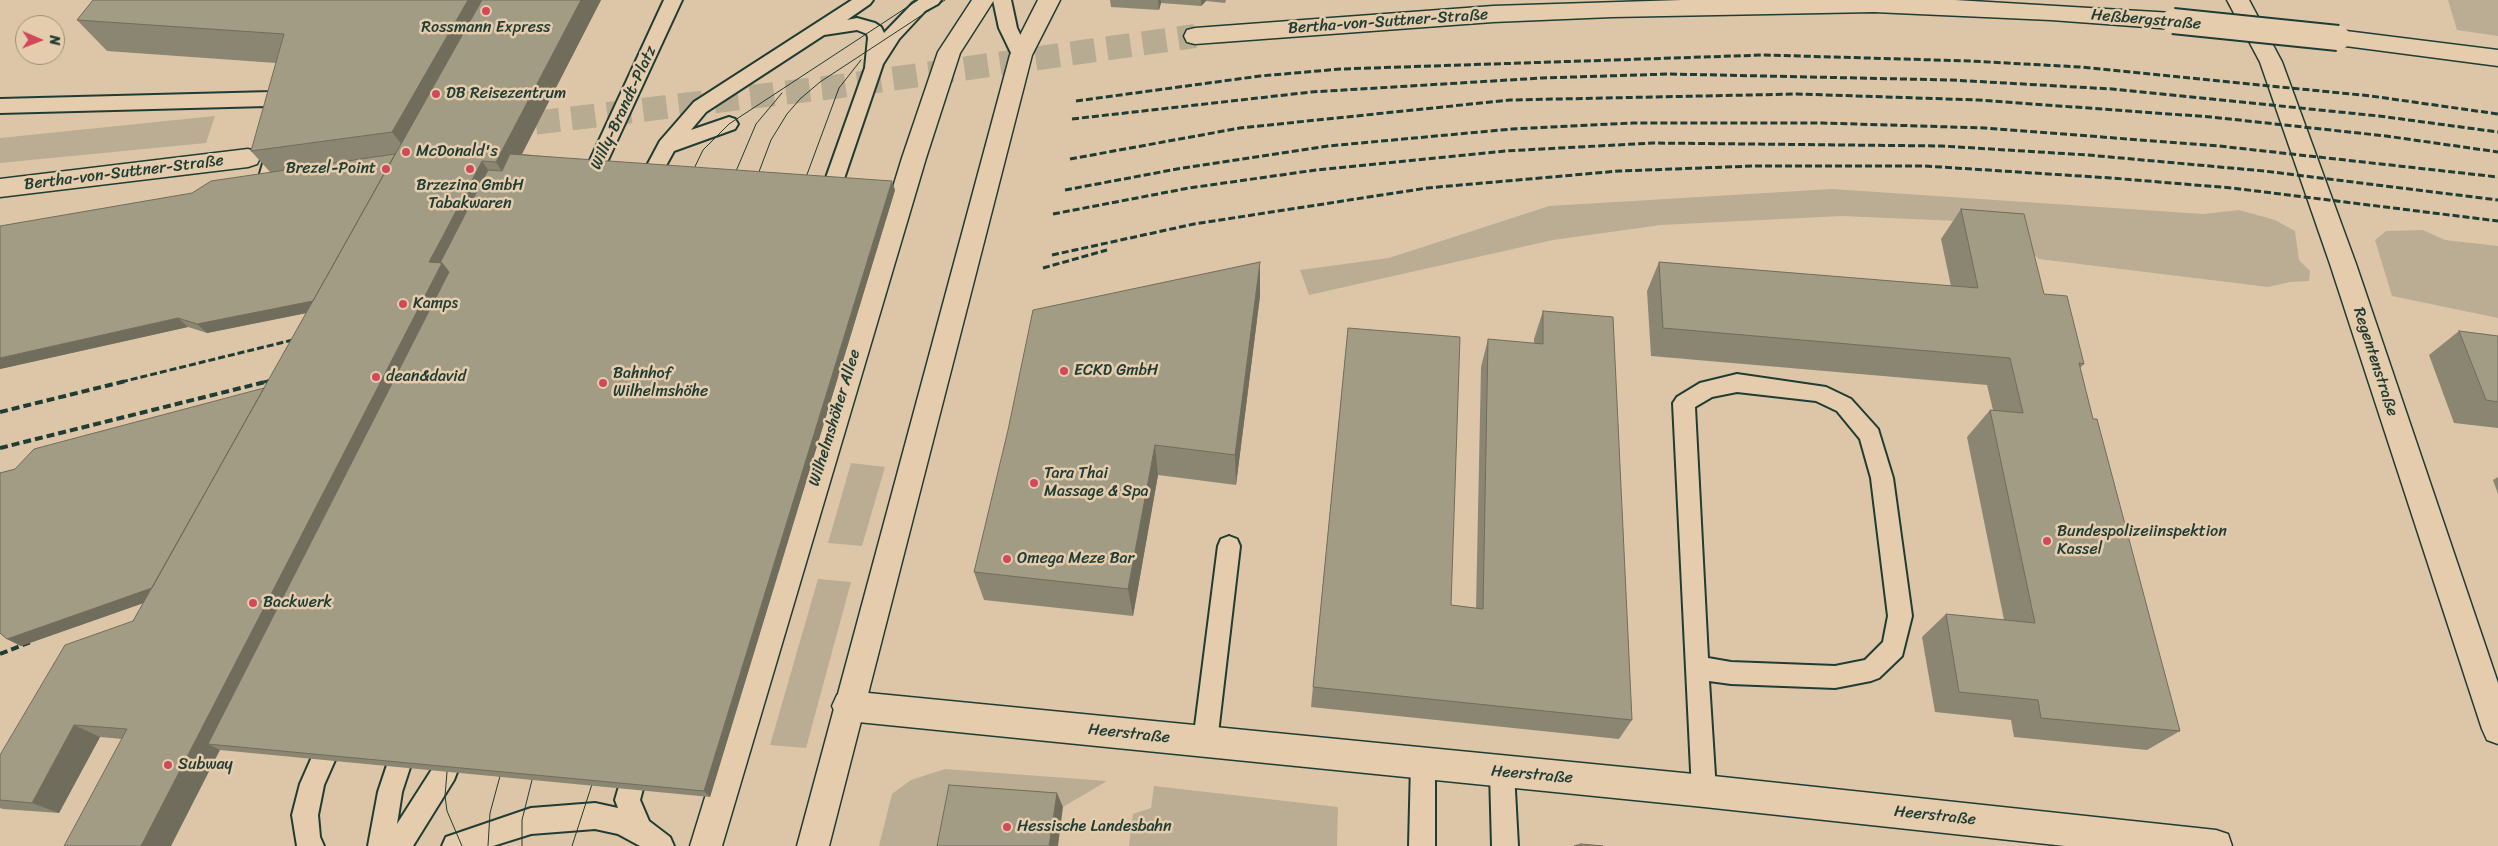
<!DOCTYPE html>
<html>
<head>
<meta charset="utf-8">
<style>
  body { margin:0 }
  #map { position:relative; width:2498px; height:846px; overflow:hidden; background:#ddc6a8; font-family:Sriracha,sans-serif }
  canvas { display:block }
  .north { position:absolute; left:15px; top:15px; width:50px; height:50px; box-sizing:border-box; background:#e5ccad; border:1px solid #96937d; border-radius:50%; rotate:91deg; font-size:14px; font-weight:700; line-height:20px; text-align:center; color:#1f3d34 }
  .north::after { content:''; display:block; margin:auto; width:18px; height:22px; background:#d1495b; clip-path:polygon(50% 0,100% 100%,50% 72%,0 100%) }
</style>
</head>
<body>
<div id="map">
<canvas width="2498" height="846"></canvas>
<div class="north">N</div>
</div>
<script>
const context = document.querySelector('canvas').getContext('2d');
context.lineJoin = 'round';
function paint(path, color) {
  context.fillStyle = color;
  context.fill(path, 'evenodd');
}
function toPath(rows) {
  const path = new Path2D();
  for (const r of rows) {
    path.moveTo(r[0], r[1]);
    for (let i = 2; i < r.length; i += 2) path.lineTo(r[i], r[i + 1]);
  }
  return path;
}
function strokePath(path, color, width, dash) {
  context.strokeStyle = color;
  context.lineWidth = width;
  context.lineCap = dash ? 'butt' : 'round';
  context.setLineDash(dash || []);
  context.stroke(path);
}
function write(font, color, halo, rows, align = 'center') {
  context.font = font + ' Sriracha,sans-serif';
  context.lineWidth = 5;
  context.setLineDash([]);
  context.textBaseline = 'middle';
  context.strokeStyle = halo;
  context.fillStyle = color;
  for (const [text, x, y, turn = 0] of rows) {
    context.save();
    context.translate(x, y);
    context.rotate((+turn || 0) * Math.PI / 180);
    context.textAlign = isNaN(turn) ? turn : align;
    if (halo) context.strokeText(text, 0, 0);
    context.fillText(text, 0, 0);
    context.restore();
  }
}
const green = toPath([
  [2448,0,2498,0,2498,36,2457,30],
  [215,116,206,143,0,163,0,138],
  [1832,189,2203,214,2239,210,2275,220,2295,231,2299,260,2310,271,2309,281,2290,282,2268,287,2039,259,2010,234,1958,221,1842,216,1661,225,1553,240,1309,295,1300,270,1389,258,1549,206],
  [2423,230,2445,240,2498,246,2498,318,2392,296,2375,240,2386,231],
  [851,463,885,467,862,546,828,543],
  [818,579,851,582,806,748,770,745],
  [945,769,1107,781,1063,807,958,800,949,846,879,846,892,794,911,780],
  [1154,786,1338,807,1337,846,1129,846,1133,814,1151,808]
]);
const secondaryTunnel = toPath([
  [500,127,841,86,1195,36]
]);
const lane = toPath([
  [664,0,682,0,596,186,594,191,587,193,580,191,578,186,664,0],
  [852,0,873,0,870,4,847,20,857,18,875,23,881,27,884,33,913,3,918,0,941,0,938,4,925,11,899,39,883,64,834,208,827,210,820,208,817,203,865,68,868,38,867,34,857,30,824,35,706,112,691,130,729,117,735,119,738,124,735,129,674,151,651,193,644,195,637,193,635,188,660,141,694,102,852,0],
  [993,0,1011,0,1017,28,1030,55,1027,59,1021,61,1015,59,1012,55,999,28,993,0],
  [271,92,277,94,285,102,292,125,277,177,275,182,268,184,261,182,259,177,274,125,270,110,267,106,0,113,0,99,271,92],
  [1737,374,1826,387,1851,399,1878,429,1893,478,1912,616,1902,656,1879,678,1871,681,1835,688,1731,684,1709,681,1716,791,1713,800,1704,803,1695,800,1692,791,1673,403,1677,397,1700,383,1737,374],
  [1737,392,1816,401,1837,411,1860,439,1871,478,1888,616,1883,642,1865,660,1835,666,1731,662,1708,658,1695,407,1712,397,1737,392],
  [1229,536,1237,539,1240,546,1217,742,1214,750,1205,754,1196,750,1193,742,1218,546,1221,539,1229,536],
  [335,721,344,725,347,733,324,785,318,815,320,837,324,846,297,846,292,815,300,784,326,725,335,721],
  [407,728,416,732,419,740,402,792,397,824,436,763,446,738,455,734,464,738,467,746,454,780,413,846,368,846,378,792,398,732,407,728],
  [638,750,647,754,650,762,640,800,649,821,670,837,674,846,640,846,618,834,595,829,531,834,493,846,442,846,446,837,531,808,595,803,618,808,615,800,626,762,629,754,638,750],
  [1423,752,1432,755,1435,764,1435,846,1409,846,1411,764,1414,755,1423,752],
  [1502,760,1511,763,1514,772,1518,846,1492,846,1490,772,1493,763,1502,760]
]);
const street = toPath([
  [2227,0,2249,0,2282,62,2356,264,2498,683,2498,744,2487,740,2482,729,2330,264,2260,62,2227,0],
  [848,691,1704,775,2216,830,2228,834,2232,846,2065,846,1704,807,848,721,837,717,832,706,837,695,848,691]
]);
const secondary = toPath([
  [972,0,994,0,960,53,926,158,722,846,690,846,902,158,938,52,972,0],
  [1038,0,1060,0,1032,55,829,846,797,846,1010,55,1038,0],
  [1682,0,1955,0,2173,13,2181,16,2184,21,2181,26,2173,29,2051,20,1874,12,1612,17,1493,22,1195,44,1187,42,1184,36,1187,30,1195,28,1493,6,1682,0],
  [2338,30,2498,50,2498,66,2330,44,2327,38,2330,32,2338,30],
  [248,149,257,152,260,158,257,164,248,167,0,197,0,179,248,149]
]);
const tram = toPath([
  [689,179,703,150,729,124,918,0],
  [731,183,756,124,782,93],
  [754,185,771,140,787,114,800,99,820,82,945,0],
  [802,188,839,88,861,60],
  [452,760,447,772,445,796,447,811,462,846],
  [488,846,490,813,503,765],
  [522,846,522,820,535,768],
  [572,846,596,772]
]);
const railFar1 = toPath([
  [1076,101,1260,76,1341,69,1764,55,1970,61,2080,67,2371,96,2498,114],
  [1072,119,1311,92,1542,78,1669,74,1951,80,2112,89,2379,116,2498,132],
  [1070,159,1240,128,1510,100,1797,94,1978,100,2211,117,2386,136,2498,152],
  [1065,190,1177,169,1328,146,1512,129,1633,123,1822,123,1985,128,2219,146,2498,177],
  [1053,214,1189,188,1316,170,1505,151,1653,143,1942,146,2088,155,2264,171,2498,200],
  [1052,255,1194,224,1427,188,1619,171,1753,166,1925,166,2111,178,2232,188,2498,221],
  [1043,268,1107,250],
  [121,382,305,337],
  [264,382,281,378]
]);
const rail = toPath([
  [0,412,126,381],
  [0,448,269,381],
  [0,654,33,641]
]);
const secondaryBridge = toPath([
  [2173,21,2338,38]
]);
const wall = toPath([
  [93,0,601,0,522,154,895,190,710,797,220,750,122,739,100,737,59,813,3,809,0,808,0,755,133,621,143,603,21,646,7,639,1,634,0,634,0,473,15,469,264,388,306,313,207,333,188,327,0,369,270,172,251,151,276,63,107,51,77,20],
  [1110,0,1226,0,1225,3,1206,1,1201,6,1161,3,1159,10,1111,7],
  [1961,209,2044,294,2084,364,2080,368,2093,419,2180,731,2147,750,2014,737,2011,720,1935,712,1922,637,1946,614,2004,620,1967,437,1990,410,1993,410,1987,385,1651,356,1647,291,1659,262,1951,286,1941,239],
  [1260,296,1236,485,1158,475,1133,616,984,600,974,572],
  [1543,311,1632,720,1619,739,1311,707,1348,328,1451,605,1476,608,1481,367,1488,339,1534,344,1534,339],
  [2459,331,2498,336,2498,428,2454,423,2429,355],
  [2498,477,2498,494,2493,480]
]);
const shadedWall = toPath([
  [468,0,505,0,415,162,392,132],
  [581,0,601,0,508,181,496,162],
  [1158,0,1161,0,1161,3,1159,10],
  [1201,0,1206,0,1206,1,1201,6],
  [482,161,495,180,457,281,208,744,220,750,171,846,141,846,429,262],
  [892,181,895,190,710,797,704,791],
  [1260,262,1260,296,1236,485,1235,455],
  [328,297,337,307,207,333,197,324],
  [178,318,188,327,0,369,0,358],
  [1155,445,1158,475,1133,616,1128,589],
  [169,582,181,590,21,646,7,639],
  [74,725,100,737,59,813,32,803],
  [1057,793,1063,807,1058,846,1049,846]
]);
const building = toPath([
  [93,0,468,0,392,132,251,151,284,34,77,20,93,0],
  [482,0,581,0,496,162,482,161,443,236,429,262,442,263,141,846,64,846,127,729,74,725,32,803,0,800,0,755,65,645,133,621,482,0],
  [395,154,313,301,197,324,178,318,0,358,0,226,192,193,211,181,395,154],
  [510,154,892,181,704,791,208,744,449,272,442,263,440,263,488,170,502,171,510,154],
  [1961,209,2024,214,2044,294,2067,296,2084,364,2079,363,2093,419,2097,419,2180,731,2041,718,2038,700,1959,692,1946,614,2035,623,1990,410,2023,413,2010,358,1663,328,1659,262,1978,288,1961,209],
  [1260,262,1235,455,1155,445,1128,589,974,572,1008,430,1033,310,1260,262],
  [1543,311,1613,317,1632,720,1313,687,1348,328,1460,337,1451,605,1483,609,1488,339,1543,344,1543,311],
  [2459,331,2498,336,2498,402,2486,400,2459,331],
  [264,388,152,588,7,639,0,633,0,473,15,469,34,449,264,388],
  [949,785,1057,793,1049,846,937,846,949,785],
  [1581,844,1603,846,1574,846,1581,844]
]);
const markers = [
  [486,11,5,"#d1495b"],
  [436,94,5,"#d1495b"],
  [406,152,5,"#d1495b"],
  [386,169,5,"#d1495b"],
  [470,169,5,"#d1495b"],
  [403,304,5,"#d1495b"],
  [1064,371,5,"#d1495b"],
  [376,377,5,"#d1495b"],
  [603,383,5,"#d1495b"],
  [1034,483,5,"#d1495b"],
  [2047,541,5,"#d1495b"],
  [1007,559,5,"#d1495b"],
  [253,603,5,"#d1495b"],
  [168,765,5,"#d1495b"],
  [1007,827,5,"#d1495b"]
];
const streetNames = [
  ["Heßbergstraße",2146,20,5],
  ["Bertha-von-Suttner-Straße",1388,22,-4],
  ["Willy-Brandt-Platz",624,108,-65],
  ["Bertha-von-Suttner-Straße",124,173,-7],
  ["Regentenstraße",2375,362,72],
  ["Wilhelmshöher Allee",835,418,-73],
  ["Heerstraße",1129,734,6],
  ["Heerstraße",1532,775,5],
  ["Heerstraße",1935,816,6]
];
const poiNames = [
  ["Rossmann Express",486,28,"center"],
  ["DB Reisezentrum",446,94],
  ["McDonald's",416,152],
  ["Brezel-Point",376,169,"right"],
  ["Brzezina GmbH",470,186,"center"],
  ["Tabakwaren",470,204,"center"],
  ["Kamps",413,304],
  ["ECKD GmbH",1074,371],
  ["Bahnhof",613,374],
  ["Wilhelmshöhe",613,392],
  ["dean&david",386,377],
  ["Tara Thai",1044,474],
  ["Massage & Spa",1044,492],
  ["Bundespolizeiinspektion",2057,532],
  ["Kassel",2057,550],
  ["Omega Meze Bar",1017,559],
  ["Backwerk",263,603],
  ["Subway",178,765],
  ["Hessische Landesbahn",1017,827]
];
paint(green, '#baad93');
strokePath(secondaryTunnel, '#b7ab91', 24, [24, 12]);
strokePath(lane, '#1f3d34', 4);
strokePath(street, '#1f3d34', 3);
strokePath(secondary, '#1f3d34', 3);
paint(lane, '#e5ccad');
paint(street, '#e5ccad');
paint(secondary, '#e5ccad');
strokePath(tram, '#1f3d34', 1);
strokePath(railFar1, '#1f3d34', 3, [7, 3]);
strokePath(rail, '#1f3d34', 4, [8, 4]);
strokePath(secondaryBridge, '#1f3d34', 28, []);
strokePath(secondaryBridge, '#e5ccad', 24);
paint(wall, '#8b8672');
paint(shadedWall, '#716d5c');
paint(building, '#a29c84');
strokePath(building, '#716d5c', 1);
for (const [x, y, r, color] of markers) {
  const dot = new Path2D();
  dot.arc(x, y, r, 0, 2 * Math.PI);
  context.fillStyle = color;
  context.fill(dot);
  strokePath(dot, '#e5ccad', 2);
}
write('16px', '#1f3d34', '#e5ccad', streetNames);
write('16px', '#1f3d34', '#e5ccad', poiNames, 'left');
</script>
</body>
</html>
